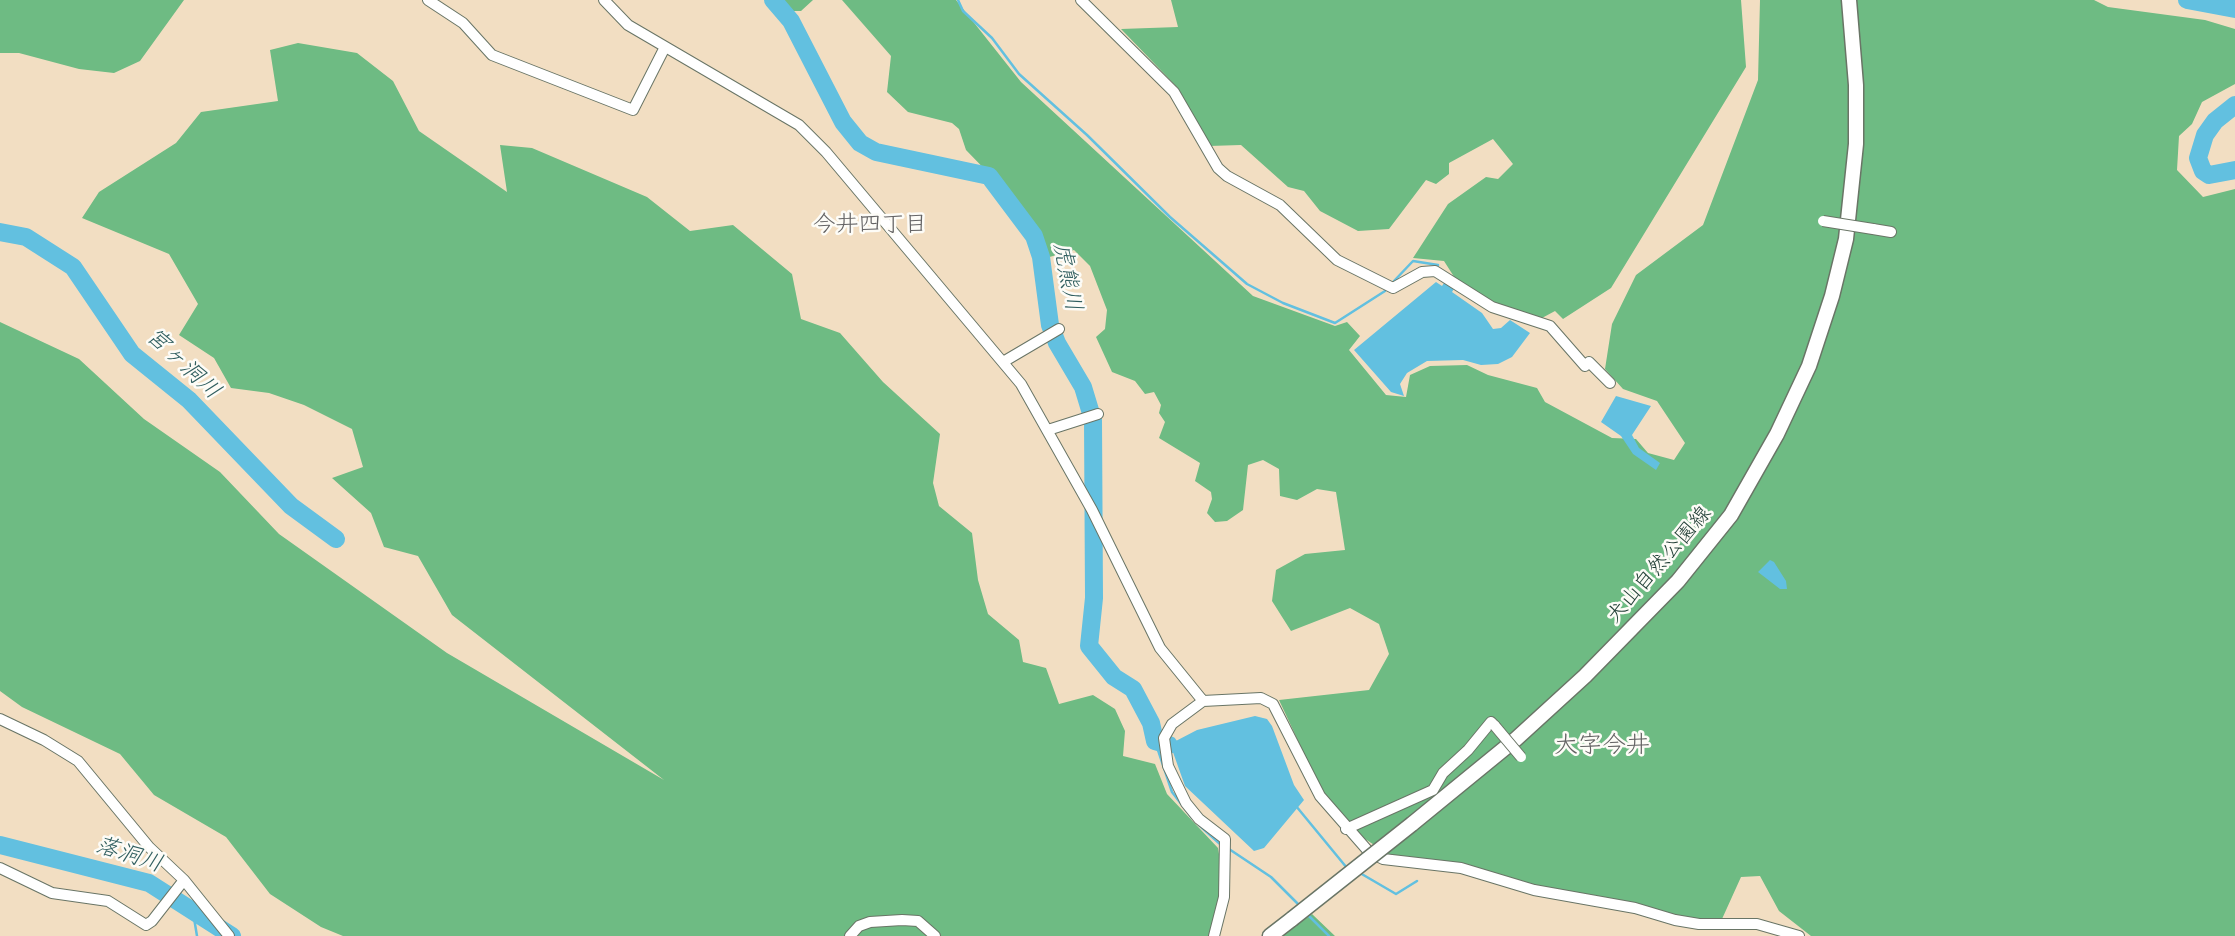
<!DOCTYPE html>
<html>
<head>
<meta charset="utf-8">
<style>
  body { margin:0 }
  canvas { display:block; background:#f2dec2 }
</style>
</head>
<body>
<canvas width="2235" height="936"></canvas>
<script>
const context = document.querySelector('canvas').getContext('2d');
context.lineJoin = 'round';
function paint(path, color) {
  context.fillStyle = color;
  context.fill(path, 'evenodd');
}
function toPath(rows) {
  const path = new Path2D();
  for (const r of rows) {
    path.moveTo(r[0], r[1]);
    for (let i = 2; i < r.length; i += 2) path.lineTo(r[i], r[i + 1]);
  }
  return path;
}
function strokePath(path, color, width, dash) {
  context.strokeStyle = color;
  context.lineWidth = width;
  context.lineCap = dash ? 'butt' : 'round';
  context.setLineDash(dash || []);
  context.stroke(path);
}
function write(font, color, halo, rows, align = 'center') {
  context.font = font + ' "Patrick Hand","Klee One",sans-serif';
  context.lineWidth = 5;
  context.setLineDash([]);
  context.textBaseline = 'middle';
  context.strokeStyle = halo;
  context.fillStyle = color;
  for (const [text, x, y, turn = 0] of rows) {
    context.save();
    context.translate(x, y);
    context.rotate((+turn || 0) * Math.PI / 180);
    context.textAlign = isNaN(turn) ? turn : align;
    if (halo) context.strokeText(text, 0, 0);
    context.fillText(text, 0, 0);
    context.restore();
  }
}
const forest = toPath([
  [0,0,184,0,140,61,114,73,79,69,19,53,0,53],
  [776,0,813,0,801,11,787,11],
  [842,0,956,0,1021,82,1253,296,1335,326,1347,322,1360,336,1349,350,1386,395,1406,397,1410,375,1430,366,1467,365,1488,375,1537,388,1545,402,1612,438,1636,439,1648,453,1674,460,1685,443,1657,401,1623,389,1605,369,1612,324,1636,275,1703,225,1758,80,1760,0,2094,0,2108,7,2205,20,2235,29,2235,84,2202,102,2192,124,2179,136,2177,170,2203,197,2235,189,2235,936,1811,936,1779,911,1760,876,1741,877,1722,919,1696,919,1539,886,1459,865,1391,856,1356,833,1323,794,1279,700,1369,690,1389,654,1379,624,1350,608,1291,631,1272,601,1276,570,1305,554,1345,550,1336,492,1317,489,1297,500,1280,496,1279,469,1263,460,1248,465,1243,510,1227,521,1215,522,1207,513,1212,499,1211,492,1195,481,1200,463,1159,438,1165,422,1159,413,1161,405,1154,392,1145,394,1135,381,1112,372,1096,337,1105,329,1107,310,1090,266,1074,250,1046,258,1038,238,1000,185,966,150,959,129,952,123,908,112,887,92,891,56],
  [1171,0,1741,0,1746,67,1611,288,1563,319,1555,311,1542,318,1495,304,1458,283,1444,261,1413,258,1448,204,1486,177,1498,179,1513,164,1493,139,1449,163,1449,174,1436,184,1426,180,1389,229,1358,231,1320,211,1304,191,1288,187,1241,145,1209,146,1178,88,1121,29,1178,27],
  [298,43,357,53,393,81,419,131,507,192,500,145,532,148,647,197,690,231,733,225,792,274,801,319,840,333,883,382,940,434,933,483,939,506,972,533,978,580,988,614,1019,640,1023,662,1046,668,1059,704,1093,695,1115,709,1125,731,1123,756,1155,764,1167,794,1218,848,1222,872,1216,919,1208,936,343,936,321,927,270,894,226,837,154,795,120,754,22,707,0,691,0,322,79,359,144,419,220,472,279,534,447,653,664,780,452,615,418,556,384,547,371,513,332,478,363,467,352,429,304,405,269,393,231,388,214,358,179,335,198,304,169,254,82,218,99,192,176,143,201,112,278,101,270,50],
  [1312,914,1335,936,1281,936]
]);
const water = toPath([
  [1446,280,1455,287,1452,292,1482,313,1493,329,1501,328,1510,320,1530,333,1512,357,1498,364,1481,365,1463,360,1427,361,1407,373,1400,384,1404,396,1391,392,1354,350,1436,282,1442,286],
  [1616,396,1651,406,1632,435,1639,448,1660,463,1656,470,1633,454,1621,436,1601,422],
  [1770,560,1774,562,1786,581,1787,589,1780,589,1758,572],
  [1255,716,1267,719,1272,726,1294,785,1304,800,1264,848,1254,851,1185,786,1169,741,1172,743,1197,730]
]);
const stream = toPath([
  [958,0,963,11,992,38,1019,74,1087,135,1170,217,1247,284,1283,303,1335,323,1385,291],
  [1394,281,1413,261,1438,265],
  [1155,741,1172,792,1192,818],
  [1296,806,1347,868],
  [1199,825,1220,844],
  [1229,849,1271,877,1300,906],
  [1360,873,1396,894,1417,881],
  [182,904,194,918,197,936],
  [1307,914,1329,936]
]);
const river = toPath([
  [773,0,791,21,843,122,860,143,876,152,989,176,1034,236,1041,257,1050,325,1057,343,1083,387,1093,420,1094,598,1089,646,1114,677,1133,689,1151,723,1155,741,1169,745],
  [2187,0,2235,9],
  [2235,105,2215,121,2205,135,2198,158,2203,171,2209,175,2235,170],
  [0,232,26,237,73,267,132,354,189,400,291,506,336,539],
  [0,845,149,883,232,936]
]);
const street = toPath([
  [428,0,463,23,492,55,633,110,665,47],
  [604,0,628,25,799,125,826,152,1021,384,1092,510,1160,648,1203,701],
  [1081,0,1174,92,1218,168,1227,176,1280,205,1337,260,1393,288,1422,272,1435,271,1492,307,1550,326,1585,366,1589,362,1610,383],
  [1873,229,1891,232],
  [1003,362,1059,329],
  [1048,430,1098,414],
  [0,719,44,740,78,761,149,847,184,880,229,936],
  [1346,829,1433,790,1443,773,1468,750,1491,722,1495,726],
  [0,868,52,893,108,901,146,925,152,921,184,880],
  [850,936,859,926,870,922,902,920,918,921,935,936],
  [1214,936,1224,897,1225,839,1199,819,1186,803,1168,766,1164,738,1172,724,1203,701,1261,698,1273,704,1320,796,1369,852,1383,859,1461,868,1534,890,1635,908,1675,920,1699,924,1757,924,1799,936]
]);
const secondary = toPath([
  [1412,824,1516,739,1585,676,1678,581,1731,515,1777,434,1809,366,1832,296,1846,239,1856,144,1856,85,1849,0],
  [1270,936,1292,919]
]);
const streetBridge = toPath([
  [1823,221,1873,229],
  [1495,726,1521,757]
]);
const secondaryBridge = toPath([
  [1292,919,1412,824]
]);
const streetNames = [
  ["犬山自然公園線",1659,565,-49]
];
const neighbourhoodNames = [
  ["今井四丁目",870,225]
];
const waterNames = [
  ["虎熊川",1067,277,79],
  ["宮ヶ洞川",183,364,43],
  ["落洞川",129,855,18]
];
const quarterNames = [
  ["大字今井",1602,746]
];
paint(forest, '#6ebb83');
paint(water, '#62c0e0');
strokePath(stream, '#62c0e0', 2.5);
strokePath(river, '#62c0e0', 18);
strokePath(street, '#697566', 12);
strokePath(secondary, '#697566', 17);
strokePath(street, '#fff', 10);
strokePath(secondary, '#fff', 14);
strokePath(streetBridge, '#697566', 12, []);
strokePath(secondaryBridge, '#697566', 17, []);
strokePath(streetBridge, '#fff', 10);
strokePath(secondaryBridge, '#fff', 14);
write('21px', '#1f3d34', '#fdfcf7', streetNames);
write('23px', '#646364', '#fdfcf7', neighbourhoodNames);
write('italic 23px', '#305e5f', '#fdfcf7', waterNames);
write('24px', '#646364', '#fdfcf7', quarterNames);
</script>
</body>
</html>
